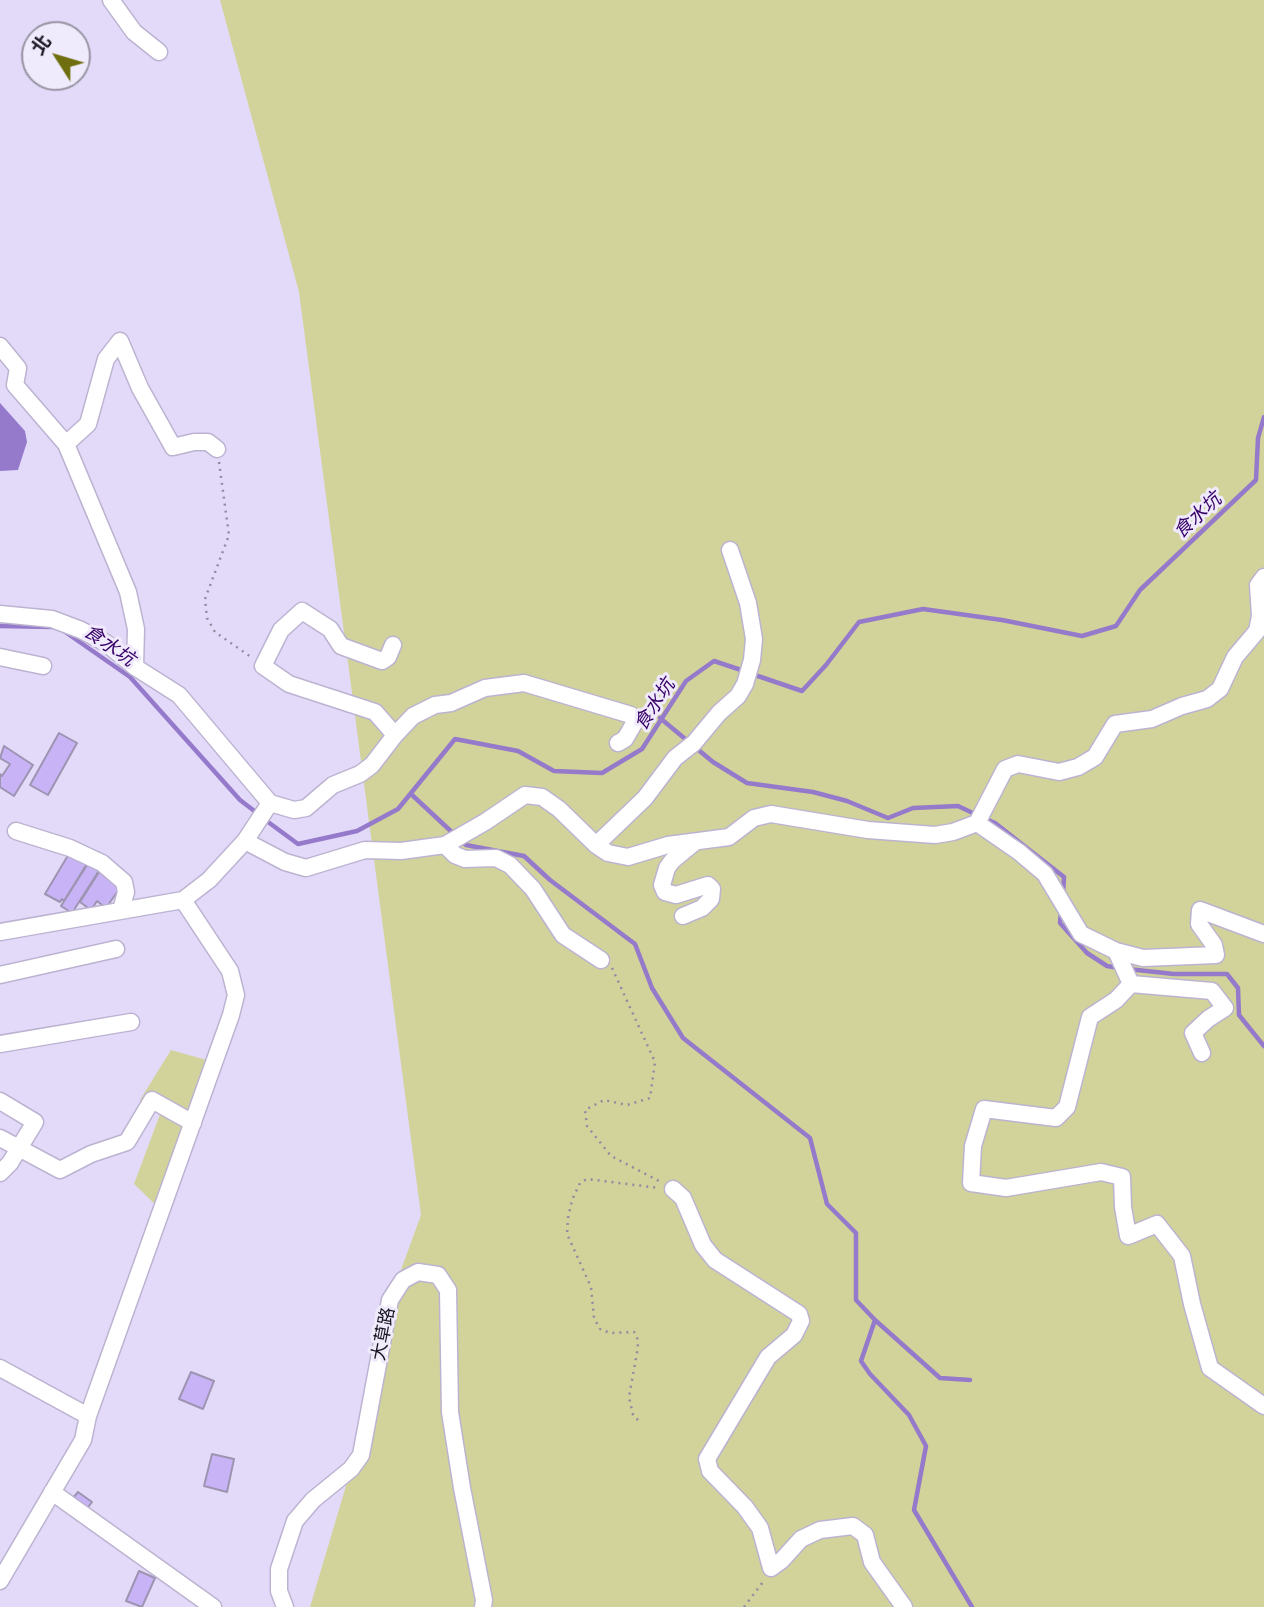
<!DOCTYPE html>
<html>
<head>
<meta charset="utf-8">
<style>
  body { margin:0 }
  #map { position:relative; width:1264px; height:1607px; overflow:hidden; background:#e3daf9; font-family:Merriweather,"Noto Sans TC",serif }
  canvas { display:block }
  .north { position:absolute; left:21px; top:21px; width:70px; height:70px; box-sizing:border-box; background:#efeafc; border:2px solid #9995a4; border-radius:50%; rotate:307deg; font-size:19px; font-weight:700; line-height:28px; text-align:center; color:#181520 }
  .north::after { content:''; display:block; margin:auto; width:24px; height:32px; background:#706f10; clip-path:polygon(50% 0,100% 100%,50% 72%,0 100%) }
</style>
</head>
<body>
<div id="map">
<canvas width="1264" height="1607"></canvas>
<div class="north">北</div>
</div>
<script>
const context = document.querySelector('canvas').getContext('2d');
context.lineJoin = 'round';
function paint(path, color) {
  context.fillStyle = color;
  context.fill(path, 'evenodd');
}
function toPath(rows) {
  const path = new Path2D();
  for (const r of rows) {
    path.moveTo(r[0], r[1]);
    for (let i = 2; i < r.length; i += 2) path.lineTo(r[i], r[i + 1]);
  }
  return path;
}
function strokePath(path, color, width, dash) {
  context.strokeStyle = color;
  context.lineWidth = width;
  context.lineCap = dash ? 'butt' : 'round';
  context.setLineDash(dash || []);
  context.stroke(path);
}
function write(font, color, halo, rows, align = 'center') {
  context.font = font + ' Merriweather,"Noto Sans TC",serif';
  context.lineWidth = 6;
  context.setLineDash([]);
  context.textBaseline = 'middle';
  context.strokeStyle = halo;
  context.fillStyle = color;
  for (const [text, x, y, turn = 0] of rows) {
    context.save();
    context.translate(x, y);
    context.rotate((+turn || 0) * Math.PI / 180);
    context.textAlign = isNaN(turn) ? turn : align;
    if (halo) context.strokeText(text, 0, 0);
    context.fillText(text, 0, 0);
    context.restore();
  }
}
const green = toPath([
  [220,0,1264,0,1264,1607,310,1607,351,1469,390,1300,421,1215,299,292],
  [171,1050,210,1061,161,1210,134,1184,162,1109,140,1100]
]);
const water = toPath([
  [0,403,25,431,27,442,18,470,0,471]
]);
const stream = toPath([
  [0,626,53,627],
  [61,629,130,677,240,800,257,813],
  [752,674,802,691,826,665,859,622,923,609,1002,620,1082,636,1116,626,1140,590,1256,480,1258,438,1264,417],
  [660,718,713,762,747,783,813,792,847,801,888,818,913,808,958,806,977,815],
  [411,794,455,835],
  [984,818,995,823,1064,877,1063,895],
  [264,819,298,844,357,831,398,809,455,739,518,751,554,771,602,773,642,749,686,681,714,661,744,671],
  [461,841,466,845,524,856,550,880,635,944,652,988,683,1038,810,1138,827,1204,856,1233,856,1300,875,1320,861,1361,870,1374,909,1415,926,1446,914,1510,972,1607],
  [1061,910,1060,923,1087,953,1107,966,1119,968],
  [1128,969,1174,974,1227,974,1238,988,1239,1015,1264,1046],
  [875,1320,940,1378,970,1380]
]);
const building = toPath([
  [59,733,77,743,48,795,30,785,59,733],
  [4,746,33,765,14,796,0,787,0,774,2,776,10,764,0,758,4,746],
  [70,852,88,862,64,901,62,899,60,902,45,894,70,852],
  [89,862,100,869,72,913,61,906,89,862],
  [99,872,120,888,106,908,97,901,91,910,80,902,99,872],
  [191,1372,214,1381,203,1409,179,1399,191,1372],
  [212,1454,234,1459,227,1492,204,1486,212,1454],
  [78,1492,92,1502,83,1514,69,1503,78,1492],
  [139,1571,155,1578,142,1607,126,1601,139,1571]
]);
const path = toPath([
  [219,462,229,535,205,599,207,618,215,632,251,657],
  [612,968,655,1062,650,1098,627,1105,604,1100,585,1110,587,1126,611,1156,661,1182],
  [638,1420,633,1415,629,1397,638,1347,637,1336,634,1332,610,1333,600,1329,594,1318,591,1287,567,1234,568,1218,572,1200,580,1183,587,1179,659,1188],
  [744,1607,763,1582]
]);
const minor = toPath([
  [111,0,134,32,159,52],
  [0,346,18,368,15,385,66,444,128,592,136,629,135,667],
  [66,444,88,424,106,359,120,341,140,388,173,447,194,442,208,442,217,449],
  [0,614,52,619,81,630,106,643,135,667,179,695,270,803,294,810,306,808,333,785,360,774,372,765,395,735,413,716,435,705,451,703,485,688,524,683,631,715,636,720,625,739,618,743],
  [393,645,388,657,382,661,341,646,330,629,302,611,281,630,263,666,289,684,375,712,395,735],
  [0,657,43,666],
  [977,823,1019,852,1045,874,1081,934,1116,951,1143,958,1216,955,1214,945,1199,924,1200,910,1264,934],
  [16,831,70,848,102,863,124,882,126,892,121,910],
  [245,841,285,862,306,868,365,850,401,851,445,845,455,855,465,859,496,858,510,865,533,889,563,935,601,960],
  [445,845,485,822,525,795,542,797,559,809,596,845,608,853,628,857,668,845,729,837,754,818,771,814,868,830,935,835,953,832,977,823,1005,769,1018,764,1059,772,1078,767,1095,757,1115,724,1152,719,1182,706,1207,699,1220,689,1235,657,1257,631,1260,616,1258,585,1264,577],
  [596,845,645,798,675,758,694,743,719,713,738,696,745,684,752,660,754,639,748,603,730,550],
  [683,916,702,908,711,899,712,889,708,885,676,895,665,892,662,885,667,868,672,861,695,842],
  [0,932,183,900,209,880,245,841,270,803],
  [1116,951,1131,984,1116,1000,1090,1017,1067,1107,1056,1118,984,1109,973,1146,971,1183,1006,1188,1101,1172,1122,1177,1123,1207,1128,1236,1157,1224,1182,1256,1192,1304,1210,1368,1264,1406],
  [0,975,116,949],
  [1131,984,1212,991,1225,1008,1208,1019,1193,1033,1202,1053],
  [0,1044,131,1022],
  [0,1101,35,1122,10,1163,0,1173],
  [0,1138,60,1170,91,1154,127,1142,152,1100,193,1123],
  [673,1189,683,1198,703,1245,715,1260,799,1314,801,1321,794,1335,768,1357,707,1459,710,1471,745,1507,760,1528,771,1568,782,1560,801,1539,820,1530,853,1526,865,1535,872,1562,904,1607],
  [0,1368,88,1416],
  [52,1492,213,1607],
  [0,1581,83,1440,88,1416,231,1015,236,995,230,971,183,900],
  [285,1607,279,1591,279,1569,295,1521,313,1500,351,1469,361,1455,390,1300,403,1280,418,1272,438,1275,448,1290,450,1412,462,1488,484,1600,483,1607]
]);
const streetNames = [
  ["大草路",384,1334,-79]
];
const waterNames = [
  ["食水坑",1198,516,-43],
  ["食水坑",109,646,35],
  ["食水坑",655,705,-57]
];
paint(green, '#d2d39a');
paint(water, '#9579ca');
strokePath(stream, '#9579ca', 4.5);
paint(building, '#c9b3f7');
strokePath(building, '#9d94b1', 2);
strokePath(minor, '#bcb3d1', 19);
strokePath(path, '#928ba2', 2.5, [2, 5]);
strokePath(minor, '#fff', 16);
write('18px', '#181520', '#efeafc', streetNames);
write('italic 19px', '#370168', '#efeafc', waterNames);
</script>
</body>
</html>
